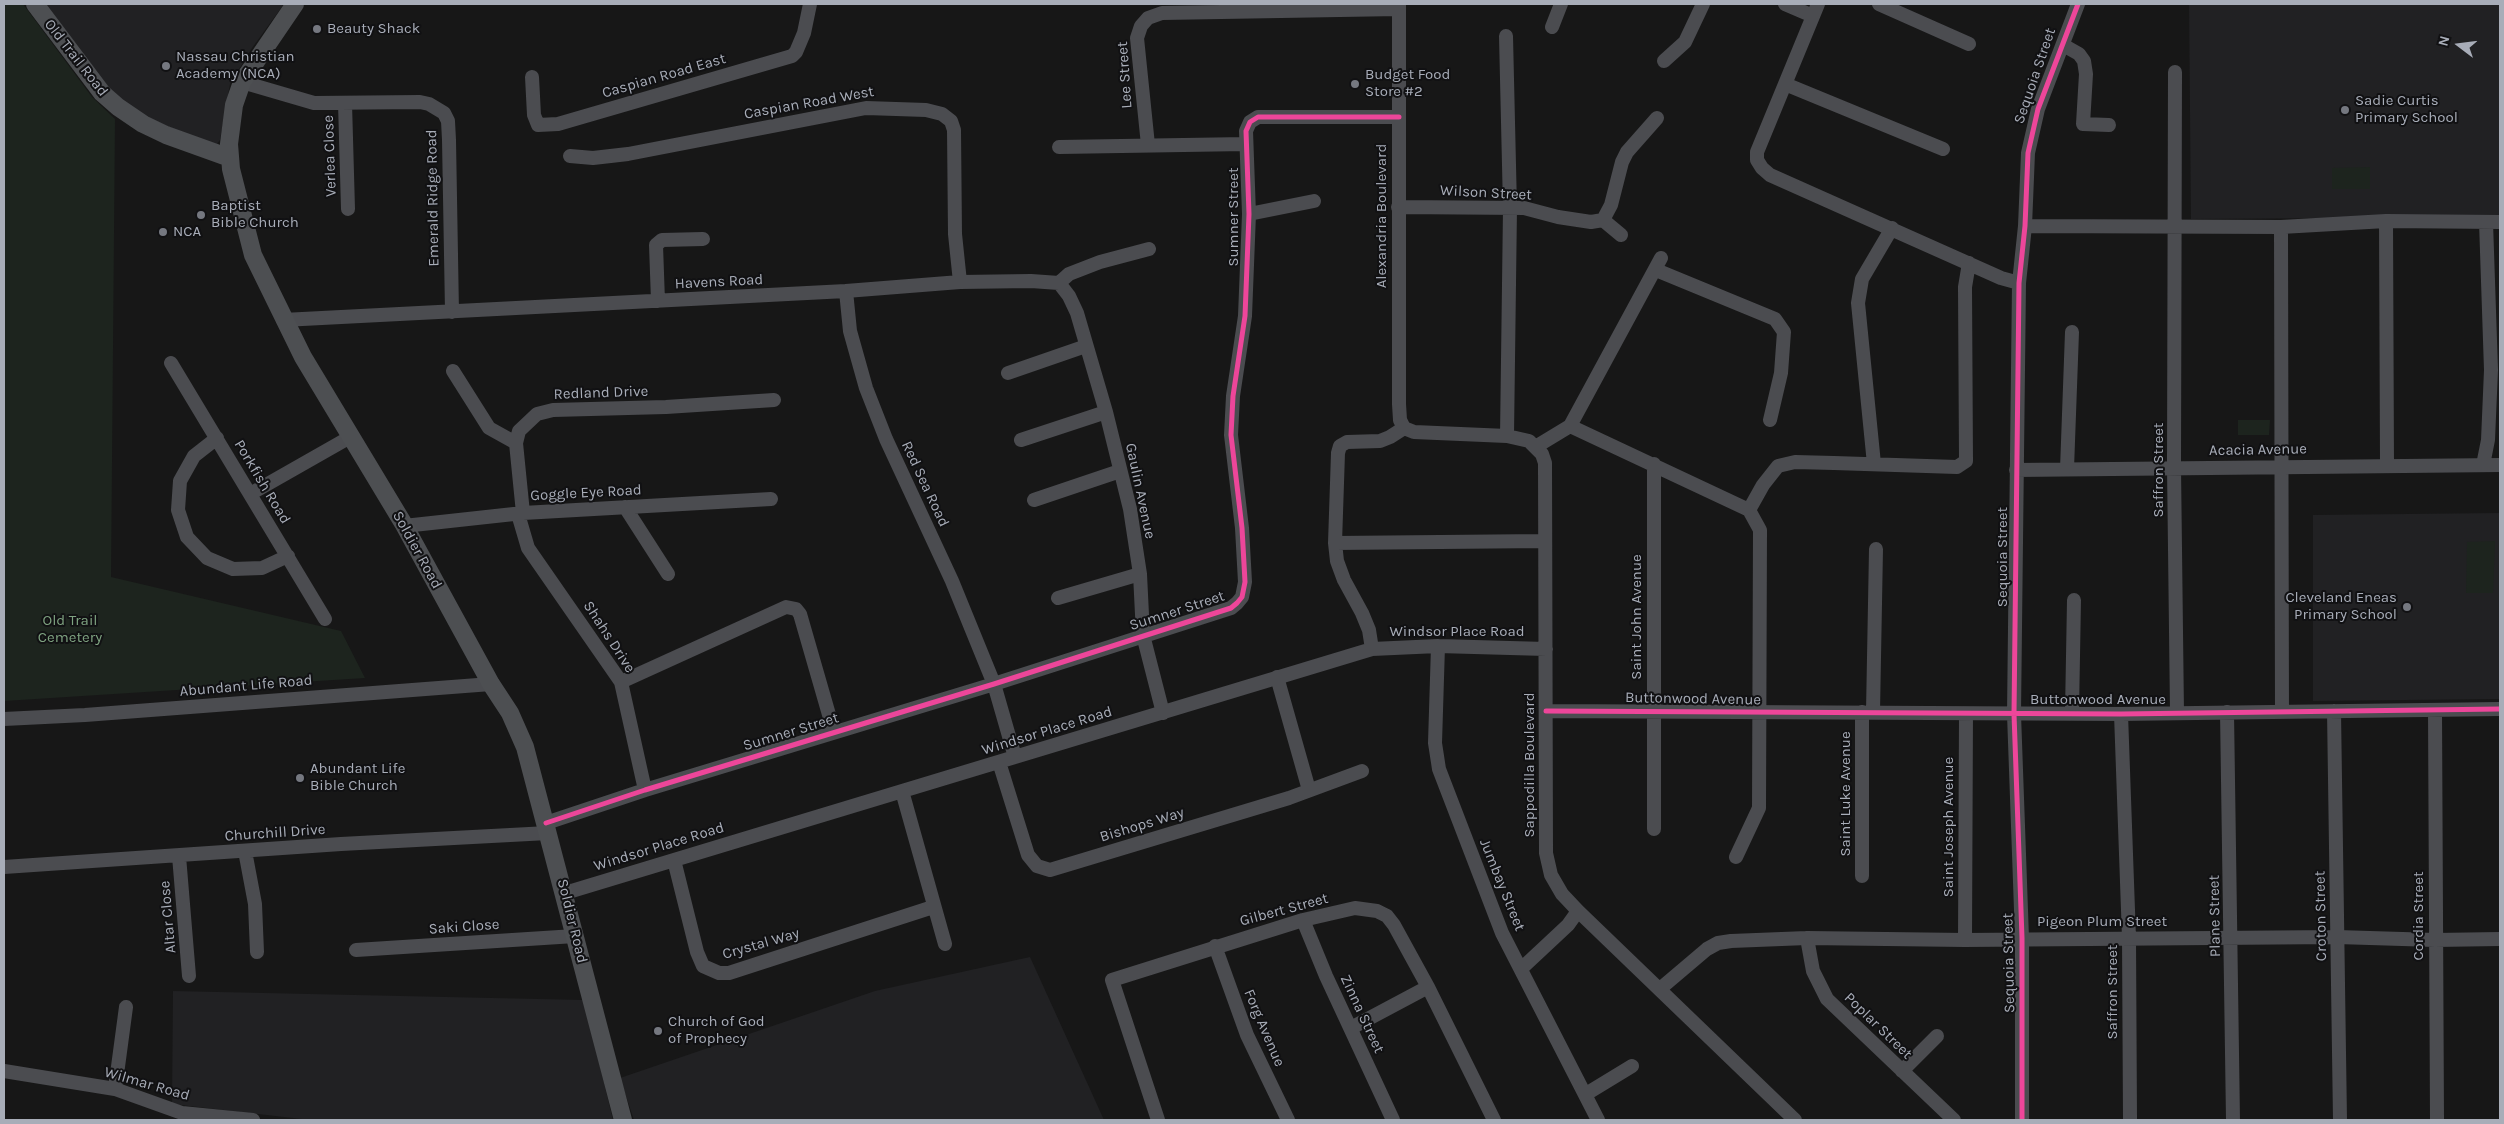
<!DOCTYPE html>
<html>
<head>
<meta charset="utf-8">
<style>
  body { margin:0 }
  #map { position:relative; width:2504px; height:1124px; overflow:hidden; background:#171717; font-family:Karla,sans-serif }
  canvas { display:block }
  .frame { position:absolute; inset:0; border:5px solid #a8adb8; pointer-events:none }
  .north { position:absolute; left:2434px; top:20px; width:50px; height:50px; -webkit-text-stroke:4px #111113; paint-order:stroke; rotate:285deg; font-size:14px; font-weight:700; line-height:20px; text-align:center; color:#a8adb8 }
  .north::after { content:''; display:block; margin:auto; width:18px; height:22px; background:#a8adb8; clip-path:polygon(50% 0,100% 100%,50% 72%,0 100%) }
</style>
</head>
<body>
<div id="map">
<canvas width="2504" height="1124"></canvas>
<div class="frame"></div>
<div class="north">N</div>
</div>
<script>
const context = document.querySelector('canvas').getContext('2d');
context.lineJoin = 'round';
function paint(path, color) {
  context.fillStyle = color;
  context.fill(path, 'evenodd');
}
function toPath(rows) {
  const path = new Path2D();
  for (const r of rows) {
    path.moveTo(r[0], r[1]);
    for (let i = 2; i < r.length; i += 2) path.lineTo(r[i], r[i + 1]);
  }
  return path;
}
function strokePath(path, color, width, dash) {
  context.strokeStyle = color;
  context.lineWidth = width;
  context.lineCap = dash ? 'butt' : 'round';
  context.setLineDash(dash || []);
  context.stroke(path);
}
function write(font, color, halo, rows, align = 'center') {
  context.font = font + ' Karla,sans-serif';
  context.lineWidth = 4;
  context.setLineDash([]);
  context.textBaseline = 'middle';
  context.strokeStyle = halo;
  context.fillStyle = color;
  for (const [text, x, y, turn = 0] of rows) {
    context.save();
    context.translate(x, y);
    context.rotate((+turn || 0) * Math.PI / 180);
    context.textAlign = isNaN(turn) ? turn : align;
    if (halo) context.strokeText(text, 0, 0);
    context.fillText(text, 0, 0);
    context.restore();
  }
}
const built = toPath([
  [46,4,284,4,252,48,230,84,220,140,217,144,206,143,135,112,106,85],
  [2189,4,2500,4,2500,217,2191,219],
  [2500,513,2500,699,2313,701,2313,515],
  [1030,957,1104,1120,634,1120,620,1078,875,991],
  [173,991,584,1000,613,1120,310,1120,172,1104]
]);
const green = toPath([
  [4,4,23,4,92,97,115,119,111,577,341,631,365,678,4,701],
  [2370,167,2370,189,2332,189,2332,168],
  [2238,420,2270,420,2269,435,2238,435],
  [2495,541,2493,593,2466,593,2467,542]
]);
const minor = toPath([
  [1399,4,1399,404,1400,420,1404,428],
  [1785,4,1813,16],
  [1818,4,1757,152,1757,160,1762,168,1770,175,2001,278,2019,283],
  [1879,4,1969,44],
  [1552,27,1561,4],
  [1506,36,1510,208,1507,436],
  [2063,45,2079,54,2084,61,2086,74,2083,124,2109,125],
  [1664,61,1685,42,1703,4],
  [2175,72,2174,467,2177,712],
  [532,77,534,115,538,125,558,124,792,56,796,52,804,33,810,4],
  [242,82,314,103,420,102,429,104,444,113,448,121,449,140,452,312],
  [1785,84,1943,149],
  [345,103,348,209],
  [1148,145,1137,38,1141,26,1148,18,1162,13,1399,9],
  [1059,147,1246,144],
  [570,156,593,158,628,154,866,108,926,110,942,114,951,121,954,130,955,234,960,282],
  [1398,207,1524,208,1558,217,1591,222,1603,220,1611,205,1622,162,1627,152,1657,118],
  [1249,214,1314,201],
  [1603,220,1621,235],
  [2386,221,2387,465],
  [2025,226,2281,227,2386,221,2500,222],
  [2281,227,2282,712],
  [1656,270,1775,319,1784,332,1781,373,1770,420],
  [1059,283,1069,296,1077,313,1106,412,1130,509,1140,574,1143,635,1163,713],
  [1059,283,1069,274,1100,262,1149,249],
  [846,291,850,331,866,388,886,439,952,581,994,684,1015,757],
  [658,301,656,245,662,240,703,239],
  [283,320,846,291,960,282,1031,281,1059,283],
  [171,363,325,619],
  [453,371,489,428,516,443],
  [1008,373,1086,346],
  [1570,426,1749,510,1760,530,1759,808,1736,857],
  [1404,428,1414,432,1507,436,1529,441,1542,454,1545,463,1546,853,1551,875,1562,894,1578,911,1795,1120],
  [217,438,194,456,180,481,178,510,187,537,207,558,233,569,262,568,288,556],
  [1021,440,1106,412],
  [1537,446,1570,426,1661,258],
  [1874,464,1858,303,1862,279,1892,228],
  [2483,465,2488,440,2491,370,2486,222],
  [2067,469,2072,332],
  [2016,470,2500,465],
  [250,494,352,436],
  [1034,500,1120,471],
  [625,507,668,574],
  [1749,510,1763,485,1778,466,1795,462,1834,463,1957,467,1966,461,1965,287,1969,263],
  [523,513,516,443,519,431,537,414,553,410,666,407,774,400],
  [518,514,528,548,621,682,645,790],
  [404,526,523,513,771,499],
  [1335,543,1545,541],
  [1058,598,1140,574],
  [1438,646,1435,743,1439,769,1502,933,1598,1120],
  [1372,649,1369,630,1362,613,1344,580,1337,561,1335,543,1338,453,1340,446,1347,442,1380,441,1390,437,1404,428],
  [1277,677,1309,790],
  [621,682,786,607,796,609,800,614,834,732],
  [1546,711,2121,714,2500,709],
  [2334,711,2340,1120],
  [2435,711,2437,1120],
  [1873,712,1876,549],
  [2072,712,2074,600],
  [2227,712,2233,1120],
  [2121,714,2129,938,2130,1120],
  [4,719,85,715,491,684],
  [999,762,1028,855,1037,866,1050,870,1289,798,1362,771],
  [902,791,945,944],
  [546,823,645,790,994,684,1231,608,1237,603,1242,597,1245,582,1242,528,1231,435,1233,396,1245,316,1249,214,1246,131,1250,122,1258,117,1399,117],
  [1654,829,1654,464],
  [245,851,255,904,257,952],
  [179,856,189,976],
  [674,860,697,952,703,966,719,973,729,973,933,907],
  [4,867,341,844,548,833],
  [1862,876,1862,712],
  [565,893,1372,649,1438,646,1546,649],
  [1303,920,1326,976,1393,1120],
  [1807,938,1813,971,1827,999,1954,1120],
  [1965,940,1966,714],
  [1215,946,1247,1035,1288,1120],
  [356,950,575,936],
  [1522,968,1568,925,1578,911],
  [1661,988,1707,949,1718,943,1731,941,1807,938,1965,940,2337,937,2435,940,2500,939],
  [1351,1028,1428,987],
  [4,1071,115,1089,182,1113,253,1120],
  [1902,1071,1937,1036],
  [115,1089,126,1007],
  [1586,1094,1632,1066],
  [1158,1120,1112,980,1303,920,1355,908,1377,911,1387,916,1394,925,1428,987,1494,1120],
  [2022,1120,2022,938,2014,714,2019,283,2025,226,2028,153,2038,109,2078,4]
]);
const major = toPath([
  [35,4,102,93,118,107,143,124,166,135,230,158],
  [295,4,242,82,234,105,229,144,231,169,253,255,303,357,403,523,491,684,510,713,525,747,623,1120]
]);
const cycleway = toPath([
  [1546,711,2121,714,2500,709],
  [546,823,645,790,994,684,1231,608,1237,603,1242,597,1245,582,1242,528,1231,435,1233,396,1245,316,1249,214,1246,131,1250,122,1258,117,1399,117],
  [2022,1120,2022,938,2014,714,2019,283,2025,226,2028,153,2038,109,2078,4]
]);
const markers = [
  [317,29,5,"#757880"],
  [166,66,5,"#757880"],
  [1355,84,5,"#757880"],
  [2345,110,5,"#757880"],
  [201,215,5,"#757880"],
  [163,232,5,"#757880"],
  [2407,607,5,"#757880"],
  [300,778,5,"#757880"],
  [658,1031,5,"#757880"]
];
const poiNames = [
  ["Beauty Shack",327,29],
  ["Nassau Christian",176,57],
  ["Academy (NCA)",176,74],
  ["Budget Food",1365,75],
  ["Store #2",1365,92],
  ["Sadie Curtis",2355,101],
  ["Primary School",2355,118],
  ["Baptist",211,206],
  ["Bible Church",211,223],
  ["NCA",173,232],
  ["Cleveland Eneas",2397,598,"right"],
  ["Primary School",2397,615,"right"],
  ["Abundant Life",310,769],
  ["Bible Church",310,786],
  ["Church of God",668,1022],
  ["of Prophecy",668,1039]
];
const streetNames = [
  ["Old Trail Road",76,58,52],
  ["Lee Street",1125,75,-94],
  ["Caspian Road East",664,76,-16],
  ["Sequoia Street",2035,76,-71],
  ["Caspian Road West",809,103,-10],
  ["Verlea Close",330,156,-92],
  ["Wilson Street",1486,193,3],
  ["Emerald Ridge Road",433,198,-91],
  ["Alexandria Boulevard",1382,216,-90],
  ["Sumner Street",1234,217,-90],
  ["Havens Road",719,282,-3],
  ["Redland Drive",601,393,-2],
  ["Acacia Avenue",2258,450,-1],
  ["Saffron Street",2159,470,-90],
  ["Porkfish Road",262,482,59],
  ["Red Sea Road",925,484,65],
  ["Gaulin Avenue",1140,491,78],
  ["Goggle Eye Road",586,493,-3],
  ["Soldier Road",417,550,61],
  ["Sequoia Street",2003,557,-90],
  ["Sumner Street",1177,611,-18],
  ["Saint John Avenue",1637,617,-90],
  ["Windsor Place Road",1457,632],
  ["Shahs Drive",609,637,57],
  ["Abundant Life Road",246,686,-5],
  ["Buttonwood Avenue",1693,699,1],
  ["Buttonwood Avenue",2098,700],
  ["Windsor Place Road",1047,731,-17],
  ["Sumner Street",791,732,-17],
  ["Sappodilla Boulevard",1530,765,-90],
  ["Saint Luke Avenue",1846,794,-90],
  ["Bishops Way",1142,825,-17],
  ["Saint Joseph Avenue",1949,827,-90],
  ["Churchill Drive",275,833,-4],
  ["Windsor Place Road",659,847,-17],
  ["Jumbay Street",1502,885,68],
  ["Gilbert Street",1284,910,-15],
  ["Plane Street",2215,916,-91],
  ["Croton Street",2321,916,-91],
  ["Cordia Street",2419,916,-90],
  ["Altar Close",168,917,-95],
  ["Soldier Road",572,921,76],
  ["Pigeon Plum Street",2102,922],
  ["Saki Close",464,927,-4],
  ["Crystal Way",761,944,-16],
  ["Sequoia Street",2009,963,-91],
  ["Saffron Street",2113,992,-90],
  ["Zinna Street",1362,1014,65],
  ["Poplar Street",1878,1026,44],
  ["Forg Avenue",1264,1028,67],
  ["Wilmar Road",147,1084,16]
];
const parkNames = [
  ["Old Trail",70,621],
  ["Cemetery",70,638]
];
paint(built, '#212123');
paint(green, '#1d241e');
strokePath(minor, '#4b4c50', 14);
strokePath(major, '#4d4f52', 18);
strokePath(cycleway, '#ed469a', 5);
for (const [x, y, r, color] of markers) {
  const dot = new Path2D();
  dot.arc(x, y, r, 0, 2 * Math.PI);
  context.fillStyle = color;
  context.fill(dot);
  strokePath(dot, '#111113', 2);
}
write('15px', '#a8adb8', '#111113', poiNames, 'left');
write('15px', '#a8adb8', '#111113', streetNames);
write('15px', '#7fa381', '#111113', parkNames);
</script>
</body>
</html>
